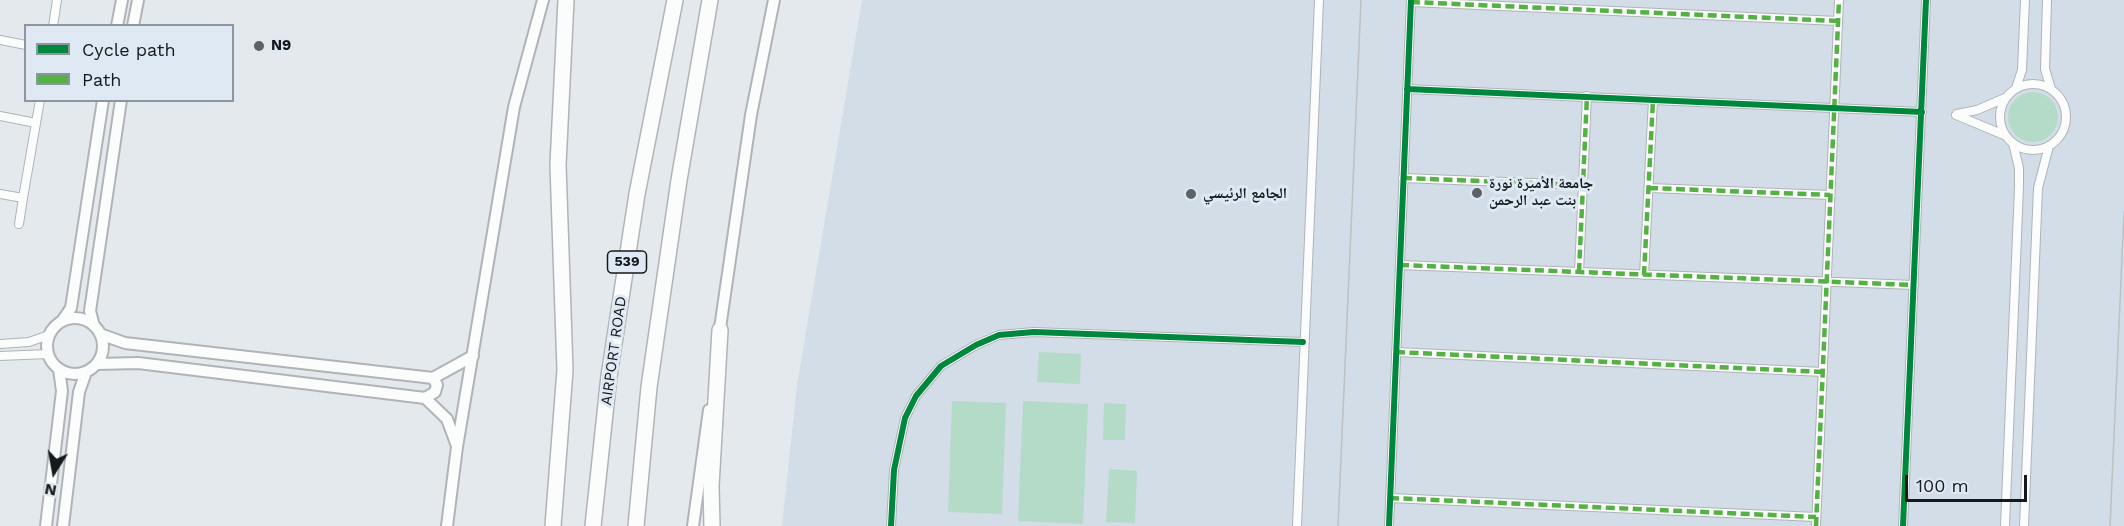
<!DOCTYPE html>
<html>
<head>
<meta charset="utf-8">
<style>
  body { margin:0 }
  #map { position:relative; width:2124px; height:526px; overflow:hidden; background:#e4e9ee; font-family:"Work Sans",sans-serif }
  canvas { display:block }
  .legend { position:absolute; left:24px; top:24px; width:210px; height:78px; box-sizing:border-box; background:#dfe9f3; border:2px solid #8e969d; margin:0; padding:8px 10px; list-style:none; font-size:18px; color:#15191c }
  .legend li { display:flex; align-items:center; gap:12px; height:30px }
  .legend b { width:30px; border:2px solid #8e969d }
  .north { position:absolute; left:24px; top:442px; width:60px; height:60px; -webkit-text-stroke:4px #dfe9f3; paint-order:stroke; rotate:191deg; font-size:16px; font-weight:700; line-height:24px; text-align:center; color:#15191c }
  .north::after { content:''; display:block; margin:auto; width:21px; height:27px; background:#15191c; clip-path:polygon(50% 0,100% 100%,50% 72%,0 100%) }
  .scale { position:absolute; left:1905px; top:475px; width:122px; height:27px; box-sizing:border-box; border:3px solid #15191c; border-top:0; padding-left:8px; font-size:18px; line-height:21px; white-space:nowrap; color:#15191c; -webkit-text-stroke:4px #dfe9f3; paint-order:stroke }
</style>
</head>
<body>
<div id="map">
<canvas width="2124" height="526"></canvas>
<ul class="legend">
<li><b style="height:8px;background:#00873e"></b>Cycle path</li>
<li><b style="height:8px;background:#55b145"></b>Path</li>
</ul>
<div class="north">N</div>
<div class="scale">100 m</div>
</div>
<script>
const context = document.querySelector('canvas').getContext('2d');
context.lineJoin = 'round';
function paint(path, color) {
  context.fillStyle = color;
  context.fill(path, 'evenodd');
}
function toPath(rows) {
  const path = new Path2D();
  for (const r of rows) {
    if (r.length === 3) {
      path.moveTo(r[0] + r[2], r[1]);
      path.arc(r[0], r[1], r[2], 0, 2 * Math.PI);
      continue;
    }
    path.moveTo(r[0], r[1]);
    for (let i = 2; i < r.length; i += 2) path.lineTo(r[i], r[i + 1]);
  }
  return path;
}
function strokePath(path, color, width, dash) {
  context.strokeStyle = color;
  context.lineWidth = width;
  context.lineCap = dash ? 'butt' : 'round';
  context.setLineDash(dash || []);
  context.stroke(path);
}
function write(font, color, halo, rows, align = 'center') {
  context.font = font + ' "Work Sans","Noto Naskh Arabic",sans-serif';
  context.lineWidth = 6;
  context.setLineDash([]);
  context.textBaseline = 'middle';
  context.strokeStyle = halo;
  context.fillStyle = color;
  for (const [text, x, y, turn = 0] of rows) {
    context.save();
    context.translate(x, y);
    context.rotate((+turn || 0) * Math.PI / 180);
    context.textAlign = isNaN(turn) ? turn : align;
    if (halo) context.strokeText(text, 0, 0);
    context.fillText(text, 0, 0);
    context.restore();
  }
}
const built = toPath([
  [862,0,2124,0,2124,526,782,526,797,385]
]);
const green = toPath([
  [2033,117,25],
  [1039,352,1081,354,1080,384,1037,382],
  [952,401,1006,403,1002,514,948,512],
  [1023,401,1088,404,1083,524,1018,521],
  [1104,403,1126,404,1125,440,1103,440],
  [1109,469,1137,471,1135,523,1106,522]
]);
const street = toPath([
  [2047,0,2045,69,2051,89],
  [1411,2,1838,21],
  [53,26,57,0],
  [0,40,26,45],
  [2033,117,33],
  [2016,88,2022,70,2025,0],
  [1407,89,1922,112],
  [1957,114,1977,110,2005,98],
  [1956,115,2004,135],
  [0,116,36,123],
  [1403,178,1583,185],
  [1649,188,1830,195],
  [0,194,23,198,40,100],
  [19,224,23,198],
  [1400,265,1914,285],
  [1579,272,1587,96],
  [1644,275,1653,100],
  [0,344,29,342,49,335],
  [1396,352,1823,372],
  [0,356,48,354],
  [1390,498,1816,517],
  [891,526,894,470,905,418,916,396,941,366,976,345,999,335,1034,332,1303,342],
  [1297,526,1319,0],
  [1389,526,1411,0],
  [1816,526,1839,0],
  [1903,526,1926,0],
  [2005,526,2019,187,2019,168,2013,143],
  [2024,526,2038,188,2049,146]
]);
const secondary = toPath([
  [117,26,122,0],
  [133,26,138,0],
  [75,346,28],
  [62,321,71,308,103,100],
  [94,326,90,311,121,100],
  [100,334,125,343,433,378,473,356],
  [719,335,751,115,774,0],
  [97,364,138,363,425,398,447,419,457,446],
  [425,398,435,392,437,385,433,378],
  [46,526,62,391,59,369],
  [63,526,79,392,86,372],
  [447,526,457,447,514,107,543,0],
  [693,526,709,410]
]);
const highway = toPath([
  [553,526,565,370,558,165,566,0],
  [593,526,609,376,637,194,675,0],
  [636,526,649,387,679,180,710,0],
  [712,526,711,486,720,330]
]);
const tram = toPath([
  [1338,526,1361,0],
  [2110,526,2124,212]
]);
const quiet = toPath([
  [1411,2,1838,21],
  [1403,178,1583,185],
  [1649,188,1830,195],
  [1400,265,1914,285],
  [1579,272,1587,96],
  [1644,275,1653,100],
  [1396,352,1823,372],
  [1390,498,1816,517],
  [1816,526,1839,0]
]);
const cycleway = toPath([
  [1407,89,1922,112],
  [891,526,894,470,905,418,916,396,941,366,976,345,999,335,1034,332,1303,342],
  [1389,526,1411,0],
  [1903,526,1926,0]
]);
const markers = [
  [259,46,6,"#5d6266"],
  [1477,193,6,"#5d6266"],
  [1191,194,6,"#5d6266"]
];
const shields = [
  [627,262,39]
];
const shieldNames = [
  ["539",627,262]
];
const poiNames = [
  ["N9",271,46],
  ["جامعة الأميرة نورة",1489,184],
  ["بنت عبد الرحمن",1489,201],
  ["الجامع الرئيسي",1203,194]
];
const streetNames = [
  ["AIRPORT ROAD",614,351,-82]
];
paint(built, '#d2dde7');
paint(green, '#b4dbc7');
strokePath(street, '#b0b4b7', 10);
strokePath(secondary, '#b0b4b7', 14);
strokePath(highway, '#b0b4b7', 18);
strokePath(street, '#fbfcfc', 8);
strokePath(secondary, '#fbfcfc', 10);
strokePath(highway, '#fbfcfc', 15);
strokePath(tram, '#bfc0c1', 1.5);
strokePath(quiet, '#55b145', 4.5, [9, 4.5]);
strokePath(cycleway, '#00873e', 6);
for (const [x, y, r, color] of markers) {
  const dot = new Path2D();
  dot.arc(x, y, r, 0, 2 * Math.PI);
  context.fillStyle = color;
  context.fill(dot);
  strokePath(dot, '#dfe9f3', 2);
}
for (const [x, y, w] of shields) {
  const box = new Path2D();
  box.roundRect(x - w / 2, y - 11, w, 22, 4.5);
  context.fillStyle = '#dfe9f3';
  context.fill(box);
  strokePath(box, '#15191c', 1.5);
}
write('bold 14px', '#15191c', null, shieldNames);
write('bold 15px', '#15191c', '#dfe9f3', poiNames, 'left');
write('15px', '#15191c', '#dfe9f3', streetNames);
</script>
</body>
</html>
